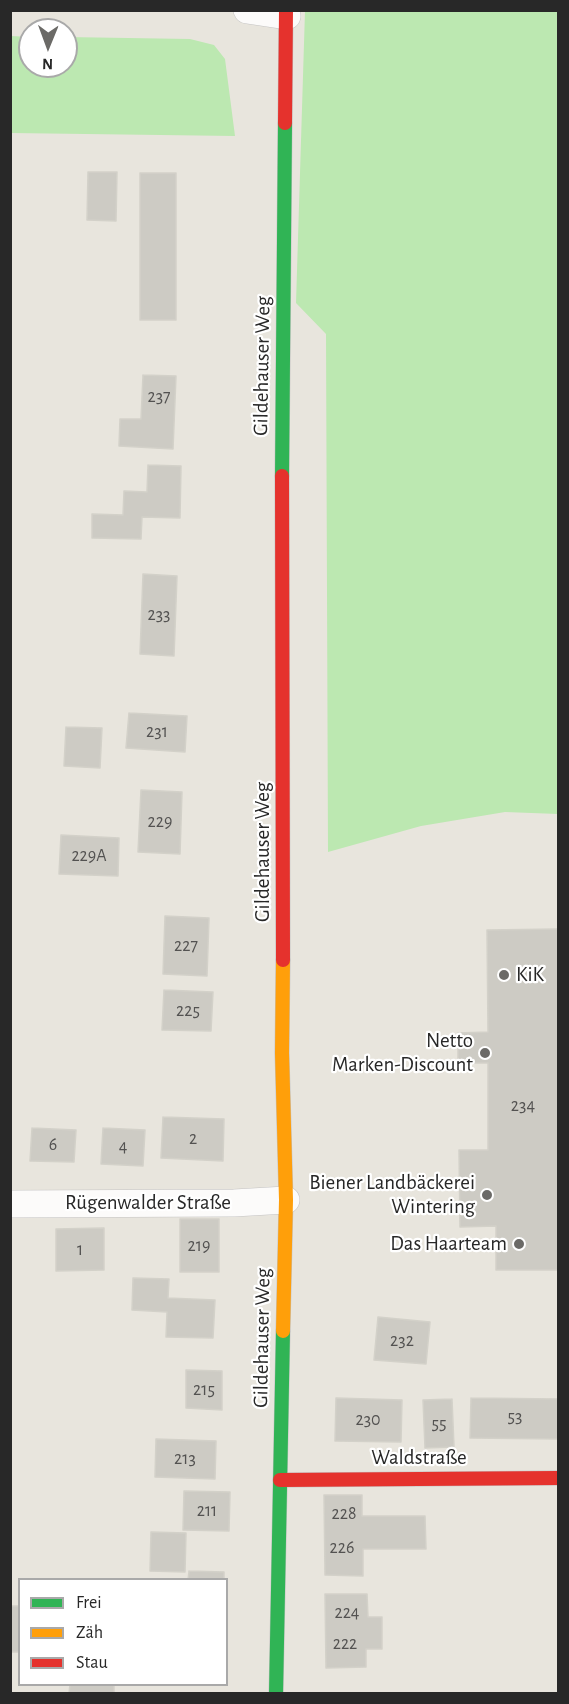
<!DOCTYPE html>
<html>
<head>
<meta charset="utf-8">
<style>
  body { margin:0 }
  #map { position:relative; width:569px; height:1704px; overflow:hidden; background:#e8e5dd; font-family:"Alegreya Sans",sans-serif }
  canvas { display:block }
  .frame { position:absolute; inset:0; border:12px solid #282828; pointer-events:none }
  .legend { position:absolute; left:18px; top:1578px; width:210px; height:108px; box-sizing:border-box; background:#fff; border:2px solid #a9a9a9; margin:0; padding:8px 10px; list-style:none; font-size:18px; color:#282828 }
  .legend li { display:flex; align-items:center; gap:12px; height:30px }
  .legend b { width:30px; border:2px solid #a9a9a9 }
  .north { position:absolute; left:18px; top:18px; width:60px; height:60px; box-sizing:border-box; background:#fff; border:2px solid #a9a9a9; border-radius:50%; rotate:181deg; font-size:16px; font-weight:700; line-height:24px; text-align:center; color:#282828 }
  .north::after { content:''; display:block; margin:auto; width:21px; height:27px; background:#6b6a67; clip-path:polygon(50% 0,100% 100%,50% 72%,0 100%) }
</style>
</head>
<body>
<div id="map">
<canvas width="569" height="1704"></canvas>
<div class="frame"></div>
<ul class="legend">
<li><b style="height:8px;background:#30b455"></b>Frei</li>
<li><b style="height:8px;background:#ff9f0a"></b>Zäh</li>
<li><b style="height:8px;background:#e5322d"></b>Stau</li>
</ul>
<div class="north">N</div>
</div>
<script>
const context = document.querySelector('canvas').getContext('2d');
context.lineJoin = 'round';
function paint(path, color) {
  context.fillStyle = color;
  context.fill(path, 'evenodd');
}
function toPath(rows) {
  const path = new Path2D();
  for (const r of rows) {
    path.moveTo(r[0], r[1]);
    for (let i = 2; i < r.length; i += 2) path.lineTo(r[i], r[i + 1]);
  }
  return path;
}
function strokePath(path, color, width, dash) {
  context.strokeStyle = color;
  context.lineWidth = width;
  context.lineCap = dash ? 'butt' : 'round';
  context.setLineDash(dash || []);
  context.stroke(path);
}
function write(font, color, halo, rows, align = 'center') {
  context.font = font + ' "Alegreya Sans",sans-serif';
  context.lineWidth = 4.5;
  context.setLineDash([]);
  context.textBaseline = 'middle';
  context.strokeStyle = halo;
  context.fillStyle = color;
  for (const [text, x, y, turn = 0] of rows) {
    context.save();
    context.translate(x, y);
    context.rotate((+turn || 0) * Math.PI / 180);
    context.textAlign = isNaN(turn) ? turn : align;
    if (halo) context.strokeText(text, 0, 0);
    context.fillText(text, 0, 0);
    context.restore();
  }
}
const green = toPath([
  [305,11,558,11,558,814,505,812,421,826,328,852,326,334,296,303],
  [11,36,30,37,30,66,66,66,66,37,190,39,214,45,225,59,235,136,11,133]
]);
const building = toPath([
  [88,172,117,172,116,221,87,220,88,172],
  [140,173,176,173,176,320,140,320,140,173],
  [143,375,176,376,173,449,119,446,120,419,141,419,143,375],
  [148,465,181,466,180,518,142,517,141,539,92,538,92,514,123,515,124,491,147,492,148,465],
  [143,574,177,576,174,656,140,654,143,574],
  [129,713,187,716,185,752,126,748,129,713],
  [66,727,102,728,100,768,64,766,66,727],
  [141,790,182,792,180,854,138,852,141,790],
  [61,835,119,838,118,876,59,874,61,835],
  [165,916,209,918,207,976,163,974,165,916],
  [558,929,558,1270,496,1270,496,1226,460,1227,459,1150,488,1150,488,1063,458,1063,458,1033,488,1032,487,930,558,929],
  [164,990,213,992,211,1031,162,1030,164,990],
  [163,1117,224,1119,223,1161,161,1158,163,1117],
  [32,1128,76,1130,74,1162,30,1161,32,1128],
  [103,1128,145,1130,143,1166,101,1164,103,1128],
  [180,1219,219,1219,219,1272,180,1272,180,1219],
  [104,1228,104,1270,56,1271,56,1229,104,1228],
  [133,1278,169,1279,168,1298,215,1300,213,1338,166,1337,167,1312,132,1310,133,1278],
  [378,1317,430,1322,426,1364,374,1360,378,1317],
  [186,1370,222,1371,222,1410,186,1408,186,1370],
  [336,1398,402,1400,401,1442,335,1441,336,1398],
  [471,1398,558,1399,558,1439,470,1438,471,1398],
  [452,1399,454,1447,425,1448,423,1400,452,1399],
  [156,1439,216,1441,215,1479,155,1477,156,1439],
  [184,1491,230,1492,229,1531,183,1530,184,1491],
  [324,1495,362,1495,362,1516,425,1516,426,1549,363,1549,363,1576,325,1575,324,1495],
  [151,1532,186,1533,185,1572,150,1571,151,1532],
  [189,1571,224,1572,224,1580,188,1580,189,1571],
  [325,1594,367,1594,368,1617,382,1617,382,1649,366,1649,366,1667,326,1668,325,1594],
  [10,1606,20,1606,20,1652,10,1652,10,1606],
  [70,1684,114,1684,114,1694,69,1694,70,1684]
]);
const street = toPath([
  [247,10,287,16],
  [10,1204,234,1203,286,1200]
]);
const fast = toPath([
  [282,476,285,123],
  [276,1694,283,1331]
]);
const slow = toPath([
  [283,960,282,1053,286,1200,283,1331]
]);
const jam = toPath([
  [285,123,286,10],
  [282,476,283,960],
  [280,1480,558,1478]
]);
const markers = [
  [504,975,6,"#6b6a67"],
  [485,1053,6,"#6b6a67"],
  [487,1195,6,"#6b6a67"],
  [519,1244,6,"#6b6a67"]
];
const numberNames = [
  ["237",159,397],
  ["233",159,615],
  ["231",157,732],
  ["229",160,822],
  ["229A",89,856],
  ["227",186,946],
  ["225",188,1011],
  ["234",523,1106],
  ["2",193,1139],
  ["6",53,1145],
  ["4",123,1147],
  ["219",199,1246],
  ["1",80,1250],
  ["232",402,1341],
  ["215",204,1390],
  ["53",515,1417],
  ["230",368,1420],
  ["55",439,1424],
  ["213",185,1459],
  ["211",207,1511],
  ["228",344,1514],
  ["226",342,1548],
  ["224",347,1613],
  ["222",345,1644]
];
const streetNames = [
  ["Gildehauser Weg",262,366,-89],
  ["Gildehauser Weg",263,852,-90],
  ["Rügenwalder Straße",148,1203],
  ["Gildehauser Weg",262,1338,-89],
  ["Waldstraße",419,1458]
];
const poiNames = [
  ["KiK",516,975,"left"],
  ["Netto",473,1041],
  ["Marken-Discount",473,1065],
  ["Biener Landbäckerei",475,1183],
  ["Wintering",475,1207],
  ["Das Haarteam",507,1244]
];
paint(green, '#bce8b1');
paint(building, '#cdcbc4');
strokePath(building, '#d3d1c9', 1.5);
strokePath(street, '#c4c3c3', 28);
strokePath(fast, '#c4c3c3', 15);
strokePath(slow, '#c4c3c3', 15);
strokePath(jam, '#c4c3c3', 15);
strokePath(street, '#fcfbfa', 27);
strokePath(fast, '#30b455', 14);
strokePath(slow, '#ff9f0a', 14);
strokePath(jam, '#e5322d', 14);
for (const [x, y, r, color] of markers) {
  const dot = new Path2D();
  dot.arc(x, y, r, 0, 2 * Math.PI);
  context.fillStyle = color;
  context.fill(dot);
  strokePath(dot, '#fff', 2);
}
write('18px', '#535251', null, numberNames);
write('21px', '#282828', '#fff', streetNames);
write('21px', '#282828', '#fff', poiNames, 'right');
</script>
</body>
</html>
